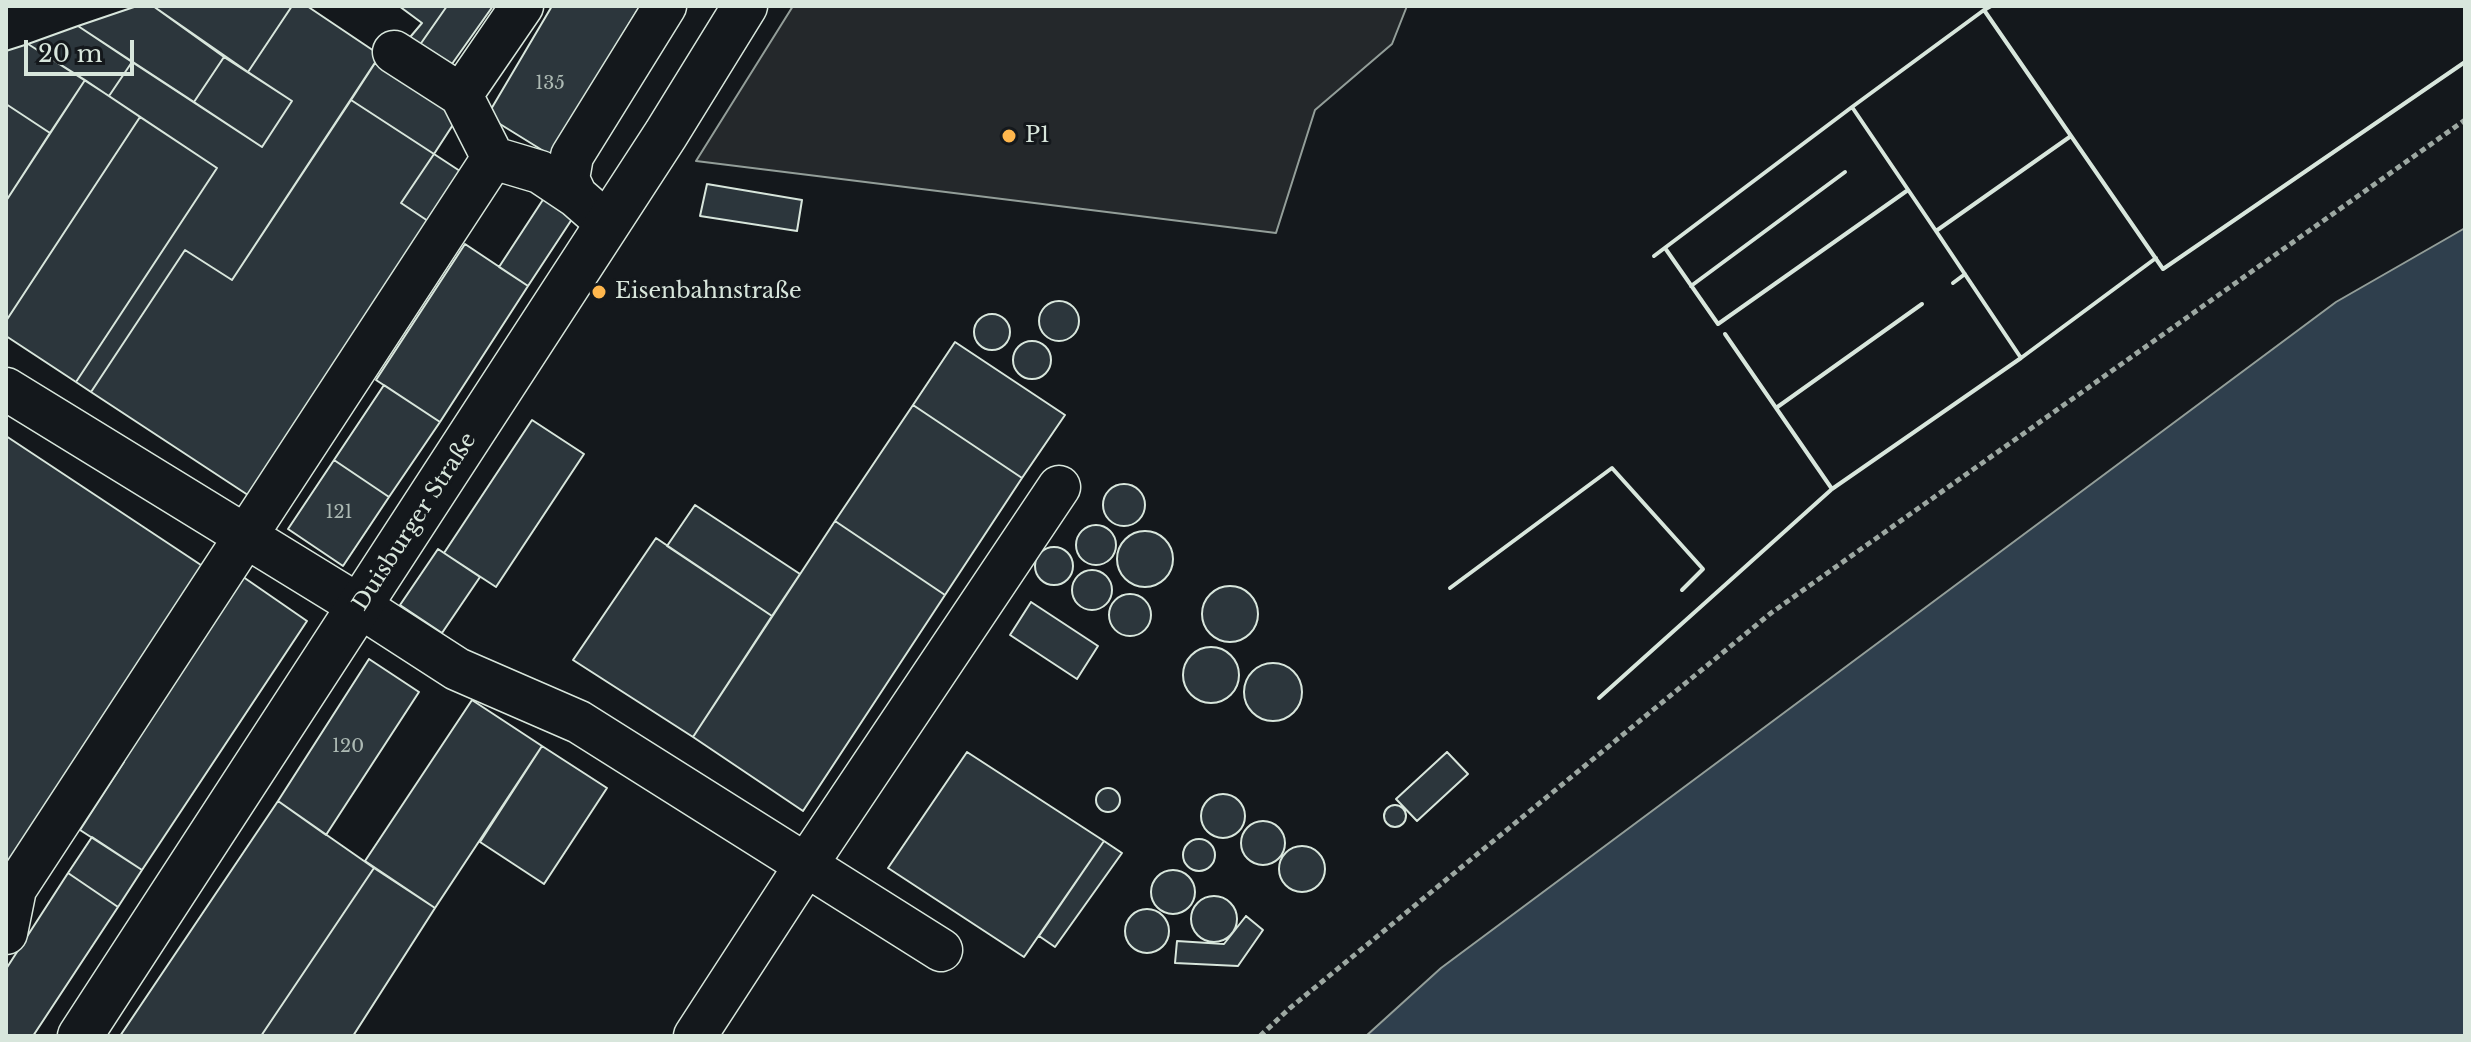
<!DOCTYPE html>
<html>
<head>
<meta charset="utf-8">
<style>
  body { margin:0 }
  #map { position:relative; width:2471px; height:1042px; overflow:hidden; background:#14181c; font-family:"Libre Baskerville",serif }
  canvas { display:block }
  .frame { position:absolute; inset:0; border:8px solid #d8e6dc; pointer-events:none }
  .scale { position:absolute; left:24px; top:40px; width:110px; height:36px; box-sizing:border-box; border:4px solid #d8e6dc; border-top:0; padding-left:10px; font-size:24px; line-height:28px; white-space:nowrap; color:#d8e6dc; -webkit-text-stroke:6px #14181c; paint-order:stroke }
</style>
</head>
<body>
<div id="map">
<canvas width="2471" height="1042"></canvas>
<div class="frame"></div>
<div class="scale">20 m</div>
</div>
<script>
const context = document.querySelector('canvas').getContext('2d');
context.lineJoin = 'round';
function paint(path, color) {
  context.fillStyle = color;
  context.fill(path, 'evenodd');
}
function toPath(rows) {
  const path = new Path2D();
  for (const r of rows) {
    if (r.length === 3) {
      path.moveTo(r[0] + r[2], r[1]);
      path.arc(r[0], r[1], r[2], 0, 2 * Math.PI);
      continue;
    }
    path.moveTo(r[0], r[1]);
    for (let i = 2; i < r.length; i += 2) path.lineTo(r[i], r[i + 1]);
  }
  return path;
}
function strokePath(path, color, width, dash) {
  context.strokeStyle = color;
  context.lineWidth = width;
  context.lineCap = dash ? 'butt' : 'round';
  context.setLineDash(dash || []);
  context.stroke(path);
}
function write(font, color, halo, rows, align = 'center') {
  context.font = font + ' "Libre Baskerville",serif';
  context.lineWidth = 6;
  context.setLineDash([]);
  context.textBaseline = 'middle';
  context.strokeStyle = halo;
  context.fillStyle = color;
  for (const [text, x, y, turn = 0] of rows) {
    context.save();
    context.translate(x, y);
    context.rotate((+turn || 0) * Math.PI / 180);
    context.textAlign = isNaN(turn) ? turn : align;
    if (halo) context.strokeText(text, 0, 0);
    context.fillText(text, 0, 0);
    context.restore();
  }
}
const parking = toPath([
  [793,6,1407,6,1392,44,1315,110,1276,233,696,161,793,6]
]);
const water = toPath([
  [2465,228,2465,1036,1366,1036,1441,968,2336,302,2465,228]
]);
const building = toPath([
  [137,6,153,6,224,57,194,102,78,26,137,6],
  [153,6,292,6,248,72,153,6],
  [292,6,307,6,380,55,232,280,185,250,91,392,76,382,217,168,109,96,132,62,262,147,292,101,248,72,292,6],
  [399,6,447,6,417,49,406,42,422,23,399,6],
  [447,6,493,6,447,71,417,49,447,6],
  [552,6,640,6,550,155,487,116,552,6],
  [78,26,132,62,109,96,28,44,78,26],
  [28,44,85,80,50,133,6,104,6,51,28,44],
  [224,57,292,101,262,147,194,102,224,57],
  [375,63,458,117,434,154,351,100,375,63],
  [85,80,140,117,6,321,6,201,85,80],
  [351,100,434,154,401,203,434,225,254,499,91,392,185,250,232,280,351,100],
  [6,104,50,133,6,201,6,104],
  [140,117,217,168,76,382,6,336,6,321,140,117],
  [434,154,466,175,434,225,401,203,434,154],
  [707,184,802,200,797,231,700,216,707,184],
  [548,192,578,210,528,286,499,267,548,192],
  [465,244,528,286,440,422,376,380,465,244],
  [1059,321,20],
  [992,332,18],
  [1032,360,19],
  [955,342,1065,415,1022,478,913,405,955,342],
  [384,385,440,422,389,497,334,460,384,385],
  [913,405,1022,478,945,595,835,521,913,405],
  [532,420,584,454,496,587,444,553,532,420],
  [6,436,207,569,6,875,6,436],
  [334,460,389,497,343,566,288,529,334,460],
  [1124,505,21],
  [695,505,800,574,772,616,667,546,695,505],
  [835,521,945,595,803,811,693,737,835,521],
  [1096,545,20],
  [1145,559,28],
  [656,538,772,616,693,737,573,660,656,538],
  [1054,566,19],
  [438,549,480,577,442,633,400,605,438,549],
  [1092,590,20],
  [236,572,307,621,142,870,80,830,124,762,115,756,236,572],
  [1230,614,28],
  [1130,615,21],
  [1031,602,1098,646,1077,679,1010,635,1031,602],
  [1211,675,28],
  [369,659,419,692,326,835,278,801,369,659],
  [1273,692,29],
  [472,700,542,746,435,908,365,861,472,700],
  [542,746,607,788,544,884,480,842,542,746],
  [967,752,1104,841,1024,957,888,868,967,752],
  [1447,752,1468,774,1417,821,1396,799,1447,752],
  [1108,800,12],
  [1223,816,22],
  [278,801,374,868,261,1036,120,1036,278,801],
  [1395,816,11],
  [1263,843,22],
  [92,837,142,870,118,907,68,873,92,837],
  [1199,855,16],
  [1104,841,1122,853,1055,947,1039,936,1104,841],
  [1302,869,23],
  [374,868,435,908,353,1036,261,1036,374,868],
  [1173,892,22],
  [68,873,118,907,33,1036,6,1036,6,969,68,873],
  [1214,919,23],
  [1147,931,22],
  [1246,916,1263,930,1238,966,1175,963,1177,941,1224,944,1246,916]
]);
const path = toPath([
  [1260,1036,1290,1008,1771,613,2465,120]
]);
const minor = toPath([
  [394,52,461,95],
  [493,158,540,172,576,196],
  [608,224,576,196,568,179,572,156,665,6],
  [6,389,361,607,457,669,579,722,941,950],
  [6,933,15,889,493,158,461,95,522,6],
  [695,1036,806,865,1059,487]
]);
const major = toPath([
  [80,1036,666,134,745,6]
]);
const wall = toPath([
  [1991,6,1984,10,2163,269,2465,62],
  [1984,10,2071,136,1936,231,1852,107,1984,10],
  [1936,231,2021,358,2156,258],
  [1665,248,1718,324,1908,190],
  [1654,256,1852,107],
  [1953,283,1965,274],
  [1691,286,1845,172],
  [1725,334,1832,489,2021,358],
  [1776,408,1922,304],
  [1450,588,1612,468,1703,569,1682,590],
  [1599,698,1832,489]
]);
const markers = [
  [1009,136,8,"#ffb74d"],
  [599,292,8,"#ffb74d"]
];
const numberNames = [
  ["135",550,84],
  ["121",339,513],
  ["120",348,747]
];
const poiNames = [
  ["P1",1025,136],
  ["Eisenbahnstraße",615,292]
];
const streetNames = [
  ["Duisburger Straße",415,522,-57]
];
paint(parking, '#24282b');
strokePath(parking, '#939e99', 2);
paint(water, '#2f3f4d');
strokePath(water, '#939e99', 2);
paint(building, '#2c363c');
strokePath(building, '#d8e6dc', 2);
strokePath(minor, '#d8e6dc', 45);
strokePath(major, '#d8e6dc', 47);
strokePath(path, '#9da8a2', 5, [6, 4]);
strokePath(minor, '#14181c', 42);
strokePath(major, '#14181c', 44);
strokePath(wall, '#d8e6dc', 4);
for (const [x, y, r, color] of markers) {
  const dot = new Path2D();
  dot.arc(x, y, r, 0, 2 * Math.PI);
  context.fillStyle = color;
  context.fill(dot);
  strokePath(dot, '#14181c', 3);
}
write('18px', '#adbab4', null, numberNames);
write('22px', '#d8e6dc', '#14181c', poiNames, 'left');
write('22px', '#d8e6dc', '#14181c', streetNames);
</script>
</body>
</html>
